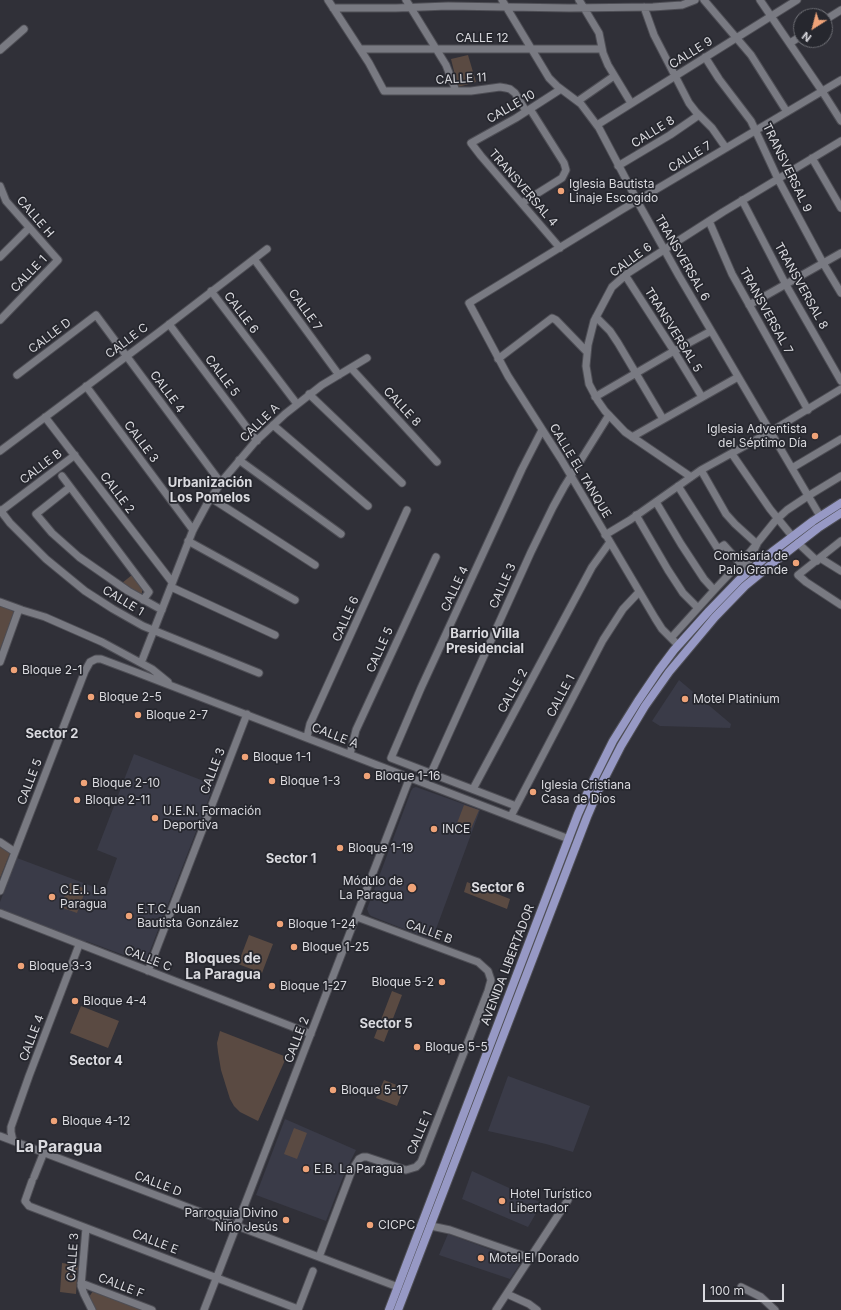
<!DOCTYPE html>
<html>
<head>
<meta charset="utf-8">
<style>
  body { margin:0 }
  #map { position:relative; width:841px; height:1310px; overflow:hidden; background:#303038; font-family:Inter,sans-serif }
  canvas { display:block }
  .north { position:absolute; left:793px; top:8px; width:40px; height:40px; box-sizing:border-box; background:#26272e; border:1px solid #6e6f75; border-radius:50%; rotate:216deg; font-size:11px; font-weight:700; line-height:16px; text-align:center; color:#dadadf }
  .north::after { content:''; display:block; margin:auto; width:14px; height:18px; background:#efa378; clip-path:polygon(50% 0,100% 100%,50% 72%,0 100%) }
  .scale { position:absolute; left:703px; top:1284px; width:81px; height:18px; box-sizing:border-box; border:2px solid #dadadf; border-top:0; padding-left:5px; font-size:12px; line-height:14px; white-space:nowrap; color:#dadadf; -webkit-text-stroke:3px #26272e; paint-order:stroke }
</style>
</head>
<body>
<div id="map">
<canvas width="841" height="1310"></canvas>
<div class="north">N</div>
<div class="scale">100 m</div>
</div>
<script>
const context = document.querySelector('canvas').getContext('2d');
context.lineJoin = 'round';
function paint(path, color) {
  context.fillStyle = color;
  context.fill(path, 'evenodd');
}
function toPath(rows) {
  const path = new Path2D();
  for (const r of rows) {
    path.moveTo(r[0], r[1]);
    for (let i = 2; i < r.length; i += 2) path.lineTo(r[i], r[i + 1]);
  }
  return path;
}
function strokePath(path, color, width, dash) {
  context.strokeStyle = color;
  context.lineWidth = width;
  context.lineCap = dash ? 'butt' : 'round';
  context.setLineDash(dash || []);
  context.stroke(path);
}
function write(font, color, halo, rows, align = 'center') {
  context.font = font + ' Inter,sans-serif';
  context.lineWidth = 3.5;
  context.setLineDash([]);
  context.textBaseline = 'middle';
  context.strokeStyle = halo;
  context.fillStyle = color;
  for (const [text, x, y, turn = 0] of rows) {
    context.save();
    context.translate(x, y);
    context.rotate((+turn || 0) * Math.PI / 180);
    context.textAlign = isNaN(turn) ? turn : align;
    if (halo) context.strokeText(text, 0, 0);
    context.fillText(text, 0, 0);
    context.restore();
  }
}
const built = toPath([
  [679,680,731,724,730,728,660,726,652,721],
  [134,754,214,785,148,956,145,960,140,961,86,941,85,943,2,910,0,908,0,902,17,858,105,891,117,858,97,850],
  [416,787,480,810,432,940,371,916,369,914,367,909,411,791,413,788],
  [508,1076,590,1106,573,1152,546,1144,488,1131],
  [285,1119,356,1150,345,1172,326,1221,256,1195],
  [472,1171,542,1203,528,1227,462,1199],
  [448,1234,522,1261,510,1279,439,1255]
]);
const green = toPath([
  [468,55,476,82,458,87,451,59],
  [132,575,142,589,142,593,137,593,122,583],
  [0,605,11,610,14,612,0,650],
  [464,805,479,810,470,831,456,826],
  [0,847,10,853,0,878],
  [467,882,510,899,507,909,464,892],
  [70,883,86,889,77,913,60,907],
  [249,935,273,944,262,973,238,964],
  [392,991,402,995,384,1042,374,1038],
  [81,1006,119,1021,108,1048,70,1033],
  [220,1031,284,1056,286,1058,258,1121,240,1112,234,1106,230,1099,221,1070,218,1052,217,1043],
  [384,1080,404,1088,397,1106,376,1098],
  [294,1128,307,1133,297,1159,284,1154],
  [62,1263,78,1265,76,1294,60,1292],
  [93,1291,144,1310,96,1310,89,1297]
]);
const minor = toPath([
  [328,0,369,63,384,91,471,91,500,87,506,88,510,89,515,93,526,111],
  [406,0,446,65,456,91],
  [502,0,549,78,557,86,581,104,599,128,640,206,679,276,820,516],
  [579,0,584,8],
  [704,0,751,55,787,112],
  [760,0,822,91,841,121],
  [644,7,654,35,689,103,696,112,712,128,726,148],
  [333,8,396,8,448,6,569,8,653,7,682,5,695,0],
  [584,8,599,33,603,53,608,65,631,103],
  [825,20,841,10],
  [790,43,801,36],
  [361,49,602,49],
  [0,50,24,29],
  [705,57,719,79,751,121,778,179,823,263,841,293],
  [578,101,614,76],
  [597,125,797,0],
  [812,158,841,208],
  [618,166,670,135,699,115],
  [0,186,6,201,58,260,0,320],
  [742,200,786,285,841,381],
  [522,203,562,178,566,170,564,163,530,109],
  [709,221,732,274,808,410],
  [560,248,481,156,471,143,516,118,561,89],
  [0,257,29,228],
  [254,259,339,375],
  [625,275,674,351,702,397],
  [211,291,297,404],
  [749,305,841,253],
  [596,317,610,331,618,343,663,419],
  [169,324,257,441],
  [498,359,552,318,556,320,587,352],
  [351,368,437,462],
  [17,375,96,315,221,483],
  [86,386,193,530],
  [309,394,402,483],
  [595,397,674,351,711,331],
  [45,417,172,582],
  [273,425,368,506],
  [632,437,738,377],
  [0,451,159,332,267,249],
  [732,454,770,509,792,536],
  [239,460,341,534],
  [792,468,841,439],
  [701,470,726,514,735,524,757,544,740,579],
  [62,476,149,592,143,600],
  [691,477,625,432,605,411,598,401,589,384,586,366,588,345,594,321,612,287,628,273,723,212,841,141],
  [678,486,718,549,724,545,740,563],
  [70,487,36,514,52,533,79,557,128,591,162,610],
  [211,498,315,565],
  [656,502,681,544,704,579,714,590],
  [0,510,10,523,46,559,85,591,113,609,143,626,259,673],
  [1,511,75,455],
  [636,515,668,570,683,593,698,608],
  [605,535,630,520,701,470,770,432,841,389],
  [188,541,295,600],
  [841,541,798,575,806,582,841,605],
  [798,543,817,561],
  [820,558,841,571],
  [171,587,275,635],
  [0,602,22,610,45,617,102,642,152,669,168,682],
  [671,638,718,586,750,552,775,521,787,510,808,496,841,476],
  [678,645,662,629,655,618,561,459,508,376,469,303,623,209,841,80],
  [0,662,19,609],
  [141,663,193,530,207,504,222,481,255,442,285,414,322,385,367,358],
  [307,737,310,724,407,510],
  [350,754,356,730,436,557],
  [431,773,531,552,553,507,564,487,609,415],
  [473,789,592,567,610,542],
  [516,806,391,758,421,688,522,469,542,430],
  [511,816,603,640,623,609,639,592],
  [0,842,15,852],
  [0,891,85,671,90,662,96,659,101,659,133,671,569,839],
  [0,913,311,1034],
  [148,971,247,714],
  [0,1136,398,1287],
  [13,1141,11,1132,11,1127,29,1076,79,945],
  [34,1177,44,1152],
  [32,1181,25,1201,29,1206,298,1309],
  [431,1226,450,1230,530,1258],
  [86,1228,81,1286,84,1294,92,1310],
  [319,1257,352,1170,359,1159,363,1157,367,1157,406,1170,416,1167,421,1162,488,991,491,980,488,971,478,962,357,917],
  [81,1283,152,1310],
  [741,1287,761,1297,775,1310],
  [507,1294,529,1304,537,1310],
  [204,1310,410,777],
  [298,1310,313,1271],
  [496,1310,568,1200]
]);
const major = toPath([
  [389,1310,578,814,591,785,613,741,638,701,659,670,674,650,709,611,739,580,772,552,813,521,841,503],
  [398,1310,587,817,599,789,621,746,645,706,669,672,715,617,745,586,778,559,818,528,841,513]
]);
const markers = [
  [561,191,4,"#efa378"],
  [815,436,4,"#efa378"],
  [796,563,4,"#efa378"],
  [14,670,4,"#efa378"],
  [91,697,4,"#efa378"],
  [685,699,4,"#efa378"],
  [138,715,4,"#efa378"],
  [245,757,4,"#efa378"],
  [367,776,4,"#efa378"],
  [272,781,4,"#efa378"],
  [84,783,4,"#efa378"],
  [533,792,4,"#efa378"],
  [77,800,4,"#efa378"],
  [155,818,4,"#efa378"],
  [434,829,4,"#efa378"],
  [340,848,4,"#efa378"],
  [412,888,5,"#efa378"],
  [52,897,4,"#efa378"],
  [129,916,4,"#efa378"],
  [280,924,4,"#efa378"],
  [294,947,4,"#efa378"],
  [21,966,4,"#efa378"],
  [442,982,4,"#efa378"],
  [272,986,4,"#efa378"],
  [75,1001,4,"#efa378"],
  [417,1047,4,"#efa378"],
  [333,1090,4,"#efa378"],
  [54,1121,4,"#efa378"],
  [306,1169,4,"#efa378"],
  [502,1201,4,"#efa378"],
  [286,1220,4,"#efa378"],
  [370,1225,4,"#efa378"],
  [481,1258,4,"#efa378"]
];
const streetNames = [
  ["CALLE 12",482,38],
  ["CALLE 9",691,53,-32],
  ["CALLE 11",461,79,-3],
  ["CALLE 10",511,107,-30],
  ["CALLE 8",653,132,-32],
  ["CALLE 7",690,157,-31],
  ["TRANSVERSAL 9",787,168,64],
  ["TRANSVERSAL 4",523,188,49],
  ["CALLE H",35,217,49],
  ["TRANSVERSAL 6",682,258,60],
  ["CALLE 6",631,260,-36],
  ["CALLE 1",29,274,-46],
  ["TRANSVERSAL 8",801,286,61],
  ["CALLE 7",305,310,54],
  ["TRANSVERSAL 7",766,311,61],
  ["CALLE 6",241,313,53],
  ["TRANSVERSAL 5",673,330,58],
  ["CALLE D",50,336,-37],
  ["CALLE C",127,341,-37],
  ["CALLE 5",222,376,53],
  ["CALLE 4",167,392,53],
  ["CALLE 8",402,407,47],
  ["CALLE A",260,423,-44],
  ["CALLE 3",141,442,53],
  ["CALLE B",41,467,-37],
  ["CALLE EL TANQUE",580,471,59],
  ["CALLE 2",117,493,53],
  ["CALLE 3",503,586,-66],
  ["CALLE 4",455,589,-65],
  ["CALLE 1",123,601,31],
  ["CALLE 6",346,619,-66],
  ["CALLE 5",380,650,-66],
  ["CALLE 2",513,691,-61],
  ["CALLE 1",561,696,-62],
  ["CALLE A",335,736,21],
  ["CALLE 3",213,771,-69],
  ["CALLE 5",30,782,-69],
  ["CALLE B",429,932,20],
  ["CALLE C",148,959,21],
  ["AVENIDA LIBERTADOR",508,965,-69],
  ["CALLE 4",32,1038,-69],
  ["CALLE 2",297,1040,-69],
  ["CALLE 1",420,1133,-67],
  ["CALLE D",158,1184,21],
  ["CALLE E",155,1242,21],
  ["CALLE 3",73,1257,-86],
  ["CALLE F",121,1286,21]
];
const poiNames = [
  ["Iglesia Bautista",569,184],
  ["Linaje Escogido",569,198],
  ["Iglesia Adventista",807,429,"right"],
  ["del Séptimo Día",807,443,"right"],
  ["Comisaría de",788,556,"right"],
  ["Palo Grande",788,570,"right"],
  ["Bloque 2-1",22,670],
  ["Bloque 2-5",99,697],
  ["Motel Platinium",693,699],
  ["Bloque 2-7",146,715],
  ["Bloque 1-1",253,757],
  ["Bloque 1-16",375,776],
  ["Bloque 1-3",280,781],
  ["Bloque 2-10",92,783],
  ["Iglesia Cristiana",541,785],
  ["Casa de Dios",541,799],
  ["Bloque 2-11",85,800],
  ["U.E.N. Formación",163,811],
  ["Deportiva",163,825],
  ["INCE",442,829],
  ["Bloque 1-19",348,848],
  ["Módulo de",403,881,"right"],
  ["La Paragua",403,895,"right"],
  ["C.E.I. La",60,890],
  ["Paragua",60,904],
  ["E.T.C. Juan",137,909],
  ["Bautista González",137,923],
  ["Bloque 1-24",288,924],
  ["Bloque 1-25",302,947],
  ["Bloque 3-3",29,966],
  ["Bloque 5-2",434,982,"right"],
  ["Bloque 1-27",280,986],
  ["Bloque 4-4",83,1001],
  ["Bloque 5-5",425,1047],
  ["Bloque 5-17",341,1090],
  ["Bloque 4-12",62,1121],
  ["E.B. La Paragua",314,1169],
  ["Hotel Turístico",510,1194],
  ["Libertador",510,1208],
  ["Parroquia Divino",278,1213,"right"],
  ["Niño Jesús",278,1227,"right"],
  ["CICPC",378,1225],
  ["Motel El Dorado",489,1258]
];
const neighbourhoodNames = [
  ["Urbanización",210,483],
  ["Los Pomelos",210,498],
  ["Barrio Villa",485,634],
  ["Presidencial",485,649],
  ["Sector 2",52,734],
  ["Sector 1",291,859],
  ["Sector 6",498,888],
  ["Sector 5",386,1024],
  ["Sector 4",96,1061]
];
const quarterNames = [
  ["Bloques de",223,959],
  ["La Paragua",223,975]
];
const districtNames = [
  ["La Paragua",59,1147]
];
paint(built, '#3a3b48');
paint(green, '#5a4a42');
strokePath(minor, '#4e4e55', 9);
strokePath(major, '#4e4e55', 10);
strokePath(minor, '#797a82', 7);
strokePath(major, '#9799c5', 8);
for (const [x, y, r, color] of markers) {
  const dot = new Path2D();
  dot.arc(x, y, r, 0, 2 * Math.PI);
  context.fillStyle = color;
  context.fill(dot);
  strokePath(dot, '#26272e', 1.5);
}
write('12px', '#dadadf', '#26272e', streetNames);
write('12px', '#dadadf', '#26272e', poiNames, 'left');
write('bold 13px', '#dadadf', '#26272e', neighbourhoodNames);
write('bold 14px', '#dadadf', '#26272e', quarterNames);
write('bold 16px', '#dadadf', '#26272e', districtNames);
</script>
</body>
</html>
